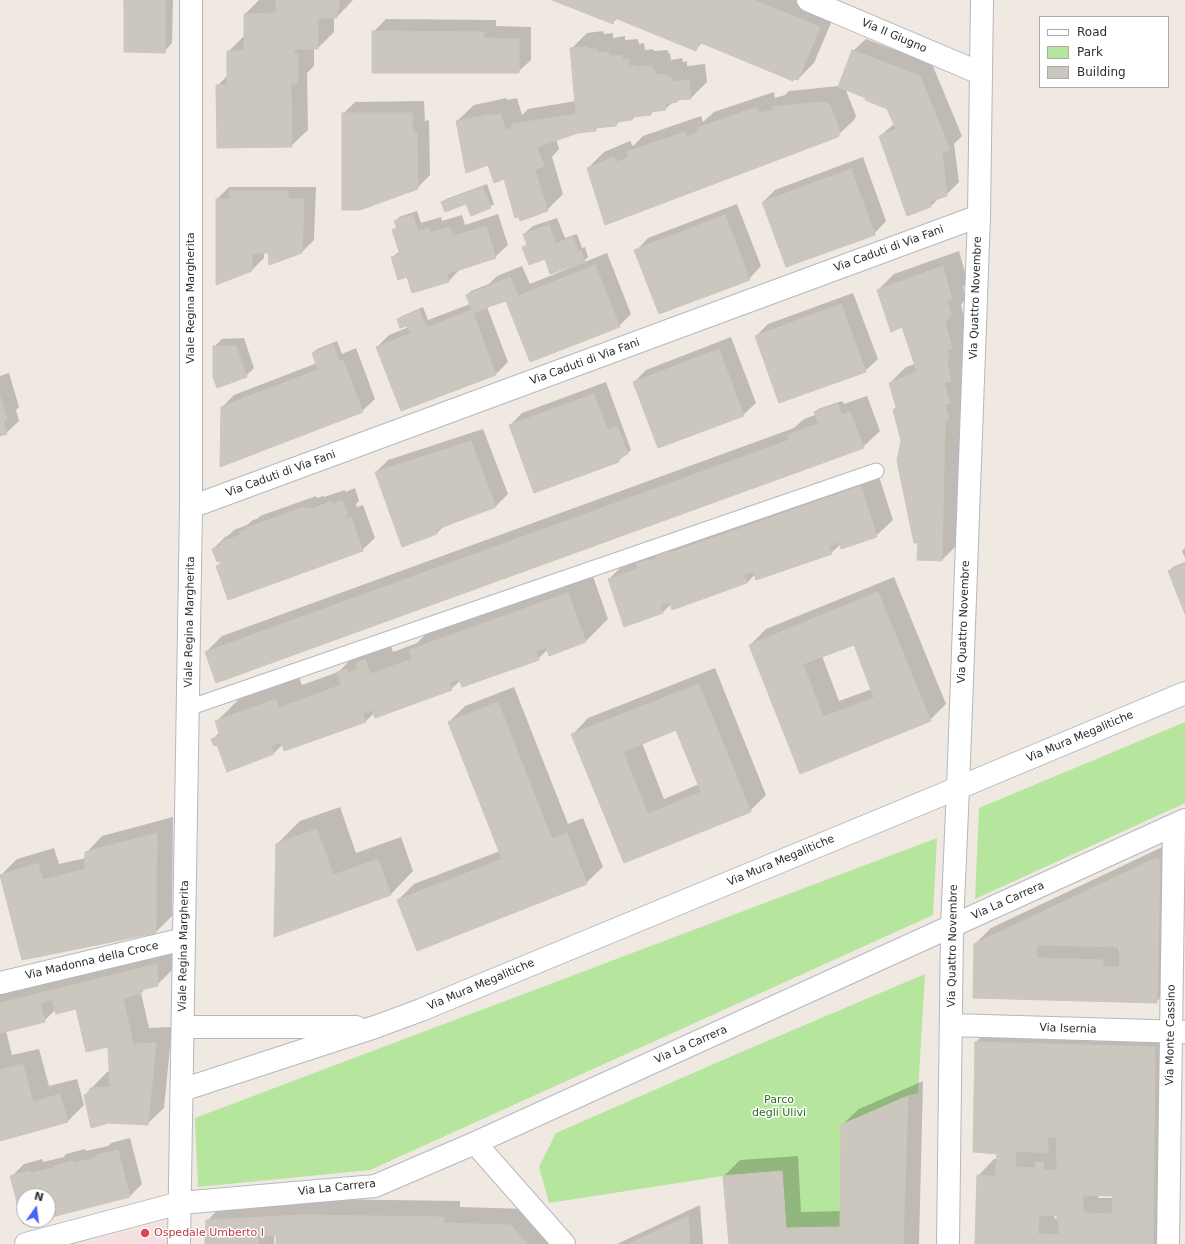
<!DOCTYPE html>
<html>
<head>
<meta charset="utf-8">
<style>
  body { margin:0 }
  #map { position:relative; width:1185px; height:1244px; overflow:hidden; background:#efe9e1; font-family:"DejaVu Sans",sans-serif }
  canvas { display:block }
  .legend { position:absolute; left:1039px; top:16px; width:130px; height:72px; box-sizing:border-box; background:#fff; border:1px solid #ababab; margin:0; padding:5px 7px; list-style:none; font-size:12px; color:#2e2e2e }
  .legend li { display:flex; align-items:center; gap:8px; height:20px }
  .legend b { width:20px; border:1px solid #ababab }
  .north { position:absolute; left:16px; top:1188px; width:40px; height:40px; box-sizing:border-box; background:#fff; border:1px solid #ababab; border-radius:50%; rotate:14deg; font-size:11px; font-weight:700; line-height:16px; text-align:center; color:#2e2e2e }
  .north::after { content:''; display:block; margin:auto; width:14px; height:18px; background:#4264fb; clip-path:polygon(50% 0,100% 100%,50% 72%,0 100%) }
</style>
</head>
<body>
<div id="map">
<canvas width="1185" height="1244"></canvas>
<ul class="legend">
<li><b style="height:5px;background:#fff"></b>Road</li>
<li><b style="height:11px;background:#b6e59e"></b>Park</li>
<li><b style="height:11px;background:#cbc7bf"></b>Building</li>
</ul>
<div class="north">N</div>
</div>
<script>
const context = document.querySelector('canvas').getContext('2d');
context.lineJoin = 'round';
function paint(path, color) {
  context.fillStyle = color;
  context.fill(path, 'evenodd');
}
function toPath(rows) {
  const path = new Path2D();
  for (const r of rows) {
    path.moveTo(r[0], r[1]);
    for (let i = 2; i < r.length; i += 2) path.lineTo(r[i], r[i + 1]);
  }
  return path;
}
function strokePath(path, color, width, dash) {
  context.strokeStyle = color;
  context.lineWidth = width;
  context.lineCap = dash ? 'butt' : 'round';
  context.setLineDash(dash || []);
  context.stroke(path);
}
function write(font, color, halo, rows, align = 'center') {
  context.font = font + ' "DejaVu Sans",sans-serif';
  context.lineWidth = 3;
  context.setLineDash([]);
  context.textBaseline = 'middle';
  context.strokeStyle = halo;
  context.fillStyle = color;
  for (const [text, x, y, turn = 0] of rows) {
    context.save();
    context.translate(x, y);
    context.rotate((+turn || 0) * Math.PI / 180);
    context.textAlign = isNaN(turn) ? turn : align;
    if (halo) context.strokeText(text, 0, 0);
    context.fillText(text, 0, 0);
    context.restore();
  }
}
const medical = toPath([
  [168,1221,167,1244,78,1244]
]);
const green = toPath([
  [1185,722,1185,803,975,899,979,808],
  [937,838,933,915,370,1170,198,1187,195,1118],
  [925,974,918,1093,907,1096,841,1125,840,1227,786,1228,782,1171,723,1176,549,1203,539,1167,556,1133,739,1053]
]);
const shadow = toPath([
  [125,0,173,0,172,43,164,52],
  [259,0,353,0,337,17,334,17,334,32,318,48,314,48,314,66,307,73,308,130,291,146,217,86,228,75,228,52,244,36,245,14],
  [555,0,809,0,836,11,814,63,798,79,702,43,696,49,618,18,612,23],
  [386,19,496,20,496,26,531,27,531,60,518,72,373,32],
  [603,31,604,34,613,33,613,38,625,36,625,40,638,39,639,44,644,43,645,50,653,49,654,51,668,50,668,53,670,53,671,60,682,58,683,62,687,61,687,66,705,64,707,82,691,98,679,99,676,101,673,102,665,109,654,110,651,114,636,115,632,120,620,121,616,125,599,127,595,130,578,132,556,139,559,149,552,157,563,194,547,210,504,178,489,164,457,121,474,105,507,98,507,100,517,98,522,115,528,109,576,101,571,49,587,33],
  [866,39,932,64,962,136,954,144,959,182,946,195,940,197,930,207,880,136,895,123,888,108,867,97,845,88,856,116,854,120,837,136,588,168,604,152,630,141,633,146,643,136,701,116,703,122,714,112,774,92,775,98,785,95,789,91,839,86,853,51],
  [424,101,425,121,429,120,430,175,417,188,343,114,355,102],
  [863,157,886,221,874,234,763,202,775,190],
  [487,184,494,204,490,207,467,203,442,202,446,199],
  [229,187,316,187,314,240,302,252,264,252,264,258,251,271,217,199],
  [737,204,761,266,749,279,636,251,648,238],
  [417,211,421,223,441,217,442,221,462,215,465,225,498,214,508,245,495,257,461,268,449,281,408,276,392,258,396,254,400,252,393,230,397,226,396,221,399,217],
  [557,218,565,238,577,234,582,248,585,247,588,257,582,263,607,253,631,314,619,326,507,299,487,307,508,362,496,374,401,410,377,347,389,335,409,327,398,319,402,316,423,307,428,320,470,304,467,295,471,291,489,284,497,276,522,266,530,284,577,265,576,264,547,260,524,248,528,243,524,234,533,226],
  [959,251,968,283,963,287,966,298,961,305,967,330,963,334,966,341,963,344,967,364,961,370,965,386,961,390,965,403,961,407,958,544,942,560,919,542,897,407,890,383,906,367,915,364,902,326,878,290,894,274],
  [853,293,878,359,865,371,756,336,768,324],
  [731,337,756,403,743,415,634,382,646,370],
  [244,338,254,368,246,376,214,347,222,339],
  [337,341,342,354,356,348,375,399,362,411,222,407,234,395,317,363,313,353,317,349],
  [9,373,19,407,16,410,19,421,6,433,0,435,0,376],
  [606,382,631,450,618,461,510,425,522,413],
  [867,396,880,431,863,447,206,652,222,636,794,428,804,419,815,415,815,413,818,409,842,401,844,404],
  [483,429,508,494,496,506,444,526,437,533,403,546,376,472,388,460],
  [877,470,893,520,876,536,841,544,831,553,755,574,747,583,672,603,662,613,609,579,625,563],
  [355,488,359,501,356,504,357,507,363,505,375,538,362,550,217,566,221,562,213,549,225,537,229,535,234,530,247,525,253,520,257,519,260,516,316,496,317,498,323,496,324,497,345,490,345,492],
  [1185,548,1185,558,1182,551],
  [1185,562,1185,611,1169,571,1173,567],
  [591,571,608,619,585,642,548,649,538,659,461,680,451,689,374,713,365,722,283,744,273,754,218,744,212,740,220,732,216,722,239,699,299,677,302,685,338,672,361,650,388,637,393,652,417,643,433,627],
  [894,577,946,704,930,720,801,773,750,645,766,629],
  [854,643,872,689,839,701,822,656],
  [715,668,766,795,750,811,624,862,572,735,588,718],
  [676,729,699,784,664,799,642,743],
  [514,687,568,824,583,818,603,867,586,883,398,900,414,884,500,851,449,722,465,706],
  [340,807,356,853,401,837,413,871,391,894,275,935,277,844,300,821],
  [173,817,172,916,156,932,1,875,17,859,54,848,59,864,86,858,86,853,102,836],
  [1173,842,1173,986,1156,1002,975,944,991,928],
  [1119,946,1121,946,1121,951,1119,951],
  [172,949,173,969,157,985,146,988,141,993,149,1028,172,1027,164,1108,147,1124,85,1095,107,1072,110,1072,108,1046,77,1008,56,1009,44,1021,6,1031,12,1055,39,1049,49,1086,77,1079,84,1105,68,1121,0,1140,0,991],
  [992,1026,1171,1031,1169,1244,976,1244,978,1176,994,1159,998,1159,998,1153,976,1042],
  [1099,1195,1114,1196,1114,1198,1098,1198],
  [1054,1215,1058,1215,1059,1219,1054,1218],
  [923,1081,919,1244,730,1244,724,1176,740,1160,798,1156,801,1212,841,1211,842,1125,859,1109],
  [130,1138,142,1184,130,1196,48,1217,48,1196,24,1196,24,1220,35,1220,23,1223,12,1176,24,1164,42,1159,43,1162,64,1157,66,1154,85,1149,86,1151,108,1146,111,1143],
  [319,1199,460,1201,460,1207,527,1209,556,1244,277,1244,277,1235,274,1234,274,1244,206,1244,207,1221,223,1204],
  [700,1205,703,1244,617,1244]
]);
const building = toPath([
  [124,0,165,0,165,53,124,52,124,0],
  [276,0,339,0,339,9,337,9,337,18,318,18,318,49,294,49,294,54,298,54,298,83,291,83,292,147,217,148,216,85,227,85,227,51,244,51,244,14,276,13,276,0],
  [552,0,754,0,820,27,798,80,794,79,793,81,699,42,696,51,615,18,613,24,552,0],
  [372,31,484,32,484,38,519,39,519,73,372,73,372,31],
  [588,47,588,49,597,49,598,53,609,52,609,56,622,55,623,60,629,59,629,66,637,65,638,67,652,65,652,69,654,68,655,75,666,74,667,77,671,77,672,82,689,80,691,99,677,100,677,102,665,104,666,110,651,112,651,115,632,117,632,120,616,122,616,126,595,128,596,131,578,133,537,147,544,166,535,170,548,211,520,221,519,217,515,218,504,179,494,183,488,165,466,173,456,121,491,114,491,116,501,114,505,130,512,128,511,124,576,114,570,48,588,47],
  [852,50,920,76,950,150,942,153,947,196,929,202,931,207,907,216,879,136,896,129,887,109,865,100,866,98,838,87,852,50],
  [824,102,829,104,840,130,840,133,838,137,605,225,587,168,614,157,617,162,629,157,626,152,685,132,687,137,699,132,697,128,757,107,759,113,773,110,772,107,824,102],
  [342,113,412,113,413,132,417,132,418,189,360,210,342,210,342,113],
  [851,169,875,235,786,267,762,202,851,169],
  [483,187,491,208,471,216,466,204,445,212,441,202,483,187],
  [230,191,288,191,288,198,230,199,230,191],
  [216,199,304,199,302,253,269,265,268,253,252,253,252,271,216,285,216,199],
  [413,215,418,232,395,239,392,230,397,228,394,221,413,215],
  [725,215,750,280,659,314,634,250,725,215],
  [549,225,559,254,529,265,522,247,527,245,523,234,549,225],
  [486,226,496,258,447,274,449,282,412,293,395,239,429,228,430,233,450,227,453,236,486,226],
  [573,237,578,251,581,251,585,262,550,274,545,259,559,254,556,243,573,237],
  [400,255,407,277,398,280,391,257,400,255],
  [595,265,620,327,530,362,506,301,491,306,484,288,510,277,518,296,595,265],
  [943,266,952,300,947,301,951,315,945,322,952,348,947,350,950,358,947,360,951,381,944,383,950,403,945,405,949,420,945,420,942,561,917,560,918,543,914,543,897,461,901,440,893,410,896,407,889,383,917,372,902,327,891,332,877,290,943,266],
  [484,288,491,306,473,313,466,295,484,288],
  [841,304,866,372,779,403,755,336,841,304],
  [419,310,426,327,411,333,407,326,400,328,397,319,419,310],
  [472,310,496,375,401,411,376,347,472,310],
  [333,344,339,361,318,370,312,353,333,344],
  [213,346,236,346,247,377,217,388,213,377,213,346],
  [719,349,744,416,658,448,633,382,719,349],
  [343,360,363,412,220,467,221,407,343,360],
  [594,394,619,462,534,493,509,425,594,394],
  [0,397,7,420,3,421,7,434,0,436,0,397],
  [838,404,842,415,818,423,814,412,838,404],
  [850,412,864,448,216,683,205,652,789,440,787,435,850,412],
  [617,426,628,454,618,458,607,430,617,426],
  [471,441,496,507,435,530,437,534,402,547,375,472,471,441],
  [861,486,877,537,841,549,839,542,829,546,832,554,756,580,753,571,744,575,747,583,672,610,670,602,660,605,663,613,624,627,608,579,638,569,636,564,648,560,648,561,657,559,656,556,670,551,670,553,861,486],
  [342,500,348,514,344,516,345,519,351,517,363,551,228,600,216,566,221,564,220,561,217,562,212,549,222,545,221,542,240,535,239,532,247,530,246,528,304,507,305,509,311,507,312,509,332,501,333,504,342,500],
  [1185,564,1185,614,1168,571,1185,564],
  [878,592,931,721,800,774,749,645,878,592],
  [854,645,874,698,823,717,803,664,854,645],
  [568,593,586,642,549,656,546,647,536,651,539,660,462,687,459,679,449,683,452,690,375,718,372,710,362,713,366,722,284,751,281,742,271,746,274,754,227,772,217,745,214,746,211,739,220,736,215,721,276,699,279,708,341,685,337,672,346,669,348,673,358,669,356,663,365,659,370,674,412,659,409,650,568,593],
  [699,684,751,812,624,863,571,734,699,684],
  [676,730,701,792,648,814,623,752,676,730],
  [498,702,552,839,567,833,587,884,417,951,397,900,502,859,448,722,498,702],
  [317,829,333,875,378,859,391,895,274,937,276,844,317,829],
  [157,833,156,933,22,960,0,875,38,863,43,880,85,869,85,852,157,833],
  [1156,858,1160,861,1157,1003,973,998,974,944,1156,858],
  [1037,945,1120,947,1119,967,1103,967,1103,960,1037,958,1037,945],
  [157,964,158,986,141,990,141,994,123,998,133,1044,156,1043,148,1125,108,1123,91,1128,84,1095,88,1094,90,1088,110,1087,108,1047,86,1052,76,1009,56,1014,52,1000,40,1003,45,1022,0,1033,0,1003,157,964],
  [975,1042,1155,1047,1153,1244,975,1244,977,1175,995,1176,997,1154,973,1152,975,1042],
  [1056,1137,1057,1170,1043,1170,1044,1163,1036,1162,1035,1168,1015,1167,1016,1151,1049,1153,1047,1138,1056,1137],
  [1083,1195,1113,1196,1112,1214,1083,1213,1083,1195],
  [1039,1215,1057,1216,1060,1235,1038,1234,1039,1215],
  [23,1064,33,1102,60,1094,68,1122,0,1141,0,1070,23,1064],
  [908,1096,903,1244,729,1244,723,1176,782,1171,786,1228,840,1227,841,1125,908,1096],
  [118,1150,130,1197,48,1218,48,1196,24,1196,24,1220,39,1220,23,1224,10,1176,30,1171,31,1173,53,1168,53,1166,73,1161,74,1163,98,1157,97,1155,118,1150],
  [302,1215,444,1217,444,1223,511,1225,527,1244,276,1244,276,1235,258,1235,258,1244,205,1244,206,1220,302,1215],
  [688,1216,690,1244,629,1244,688,1216]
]);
const lane = toPath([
  [188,708,876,471]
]);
const street = toPath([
  [808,0,980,73],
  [191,507,979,216],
  [0,983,184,939],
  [951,1025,1185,1032],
  [183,1027,356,1027],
  [182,1090,375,1027,421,1010,958,788,952,926,948,1244],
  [475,1143,564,1244],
  [26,1244,180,1203,375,1186,475,1143,1185,820],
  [179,1244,191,507,191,0],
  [1168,1244,1174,825]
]);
const secondary = toPath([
  [982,0,979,216,958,788,1185,693]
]);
const markers = [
  [145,1233,5,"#e0444e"]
];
const streetNames = [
  ["Via II Giugno",894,36,23],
  ["Via Caduti di Via Fani",889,249,-20],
  ["Viale Regina Margherita",191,298,-90],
  ["Via Quattro Novembre",976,298,-88],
  ["Via Caduti di Via Fani",585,362,-20],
  ["Via Caduti di Via Fani",281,474,-20],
  ["Viale Regina Margherita",190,622,-89],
  ["Via Quattro Novembre",964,622,-88],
  ["Via Mura Megalitiche",1080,737,-23],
  ["Via Mura Megalitiche",781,861,-23],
  ["Via La Carrera",1008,901,-24],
  ["Viale Regina Margherita",184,946,-89],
  ["Via Quattro Novembre",953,946,-89],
  ["Via Madonna della Croce",92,961,-13],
  ["Via Mura Megalitiche",481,985,-23],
  ["Via Isernia",1068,1029,2],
  ["Via Monte Cassino",1171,1035,-89],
  ["Via La Carrera",691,1045,-24],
  ["Via La Carrera",337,1188,-6]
];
const parkNames = [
  ["Parco",779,1100],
  ["degli Ulivi",779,1113]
];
const healthNames = [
  ["Ospedale Umberto I",154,1233]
];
paint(medical, '#f5dfe0');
paint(green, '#b6e59e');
paint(shadow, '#0003');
paint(building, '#cbc7bf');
strokePath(building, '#cbc5ba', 1);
strokePath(lane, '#b4b7c1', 17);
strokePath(street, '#b4b7c1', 24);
strokePath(secondary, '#b4b7c1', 24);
strokePath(lane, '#fff', 15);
strokePath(street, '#fff', 22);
strokePath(secondary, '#fff', 22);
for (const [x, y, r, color] of markers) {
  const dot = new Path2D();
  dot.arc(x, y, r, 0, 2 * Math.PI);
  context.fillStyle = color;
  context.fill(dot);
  strokePath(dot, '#fff', 1.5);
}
write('11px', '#2e2e2e', '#fff', streetNames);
write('11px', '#2c6e1b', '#fff', parkNames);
write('11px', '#be3a42', '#fff', healthNames, 'left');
</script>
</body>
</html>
